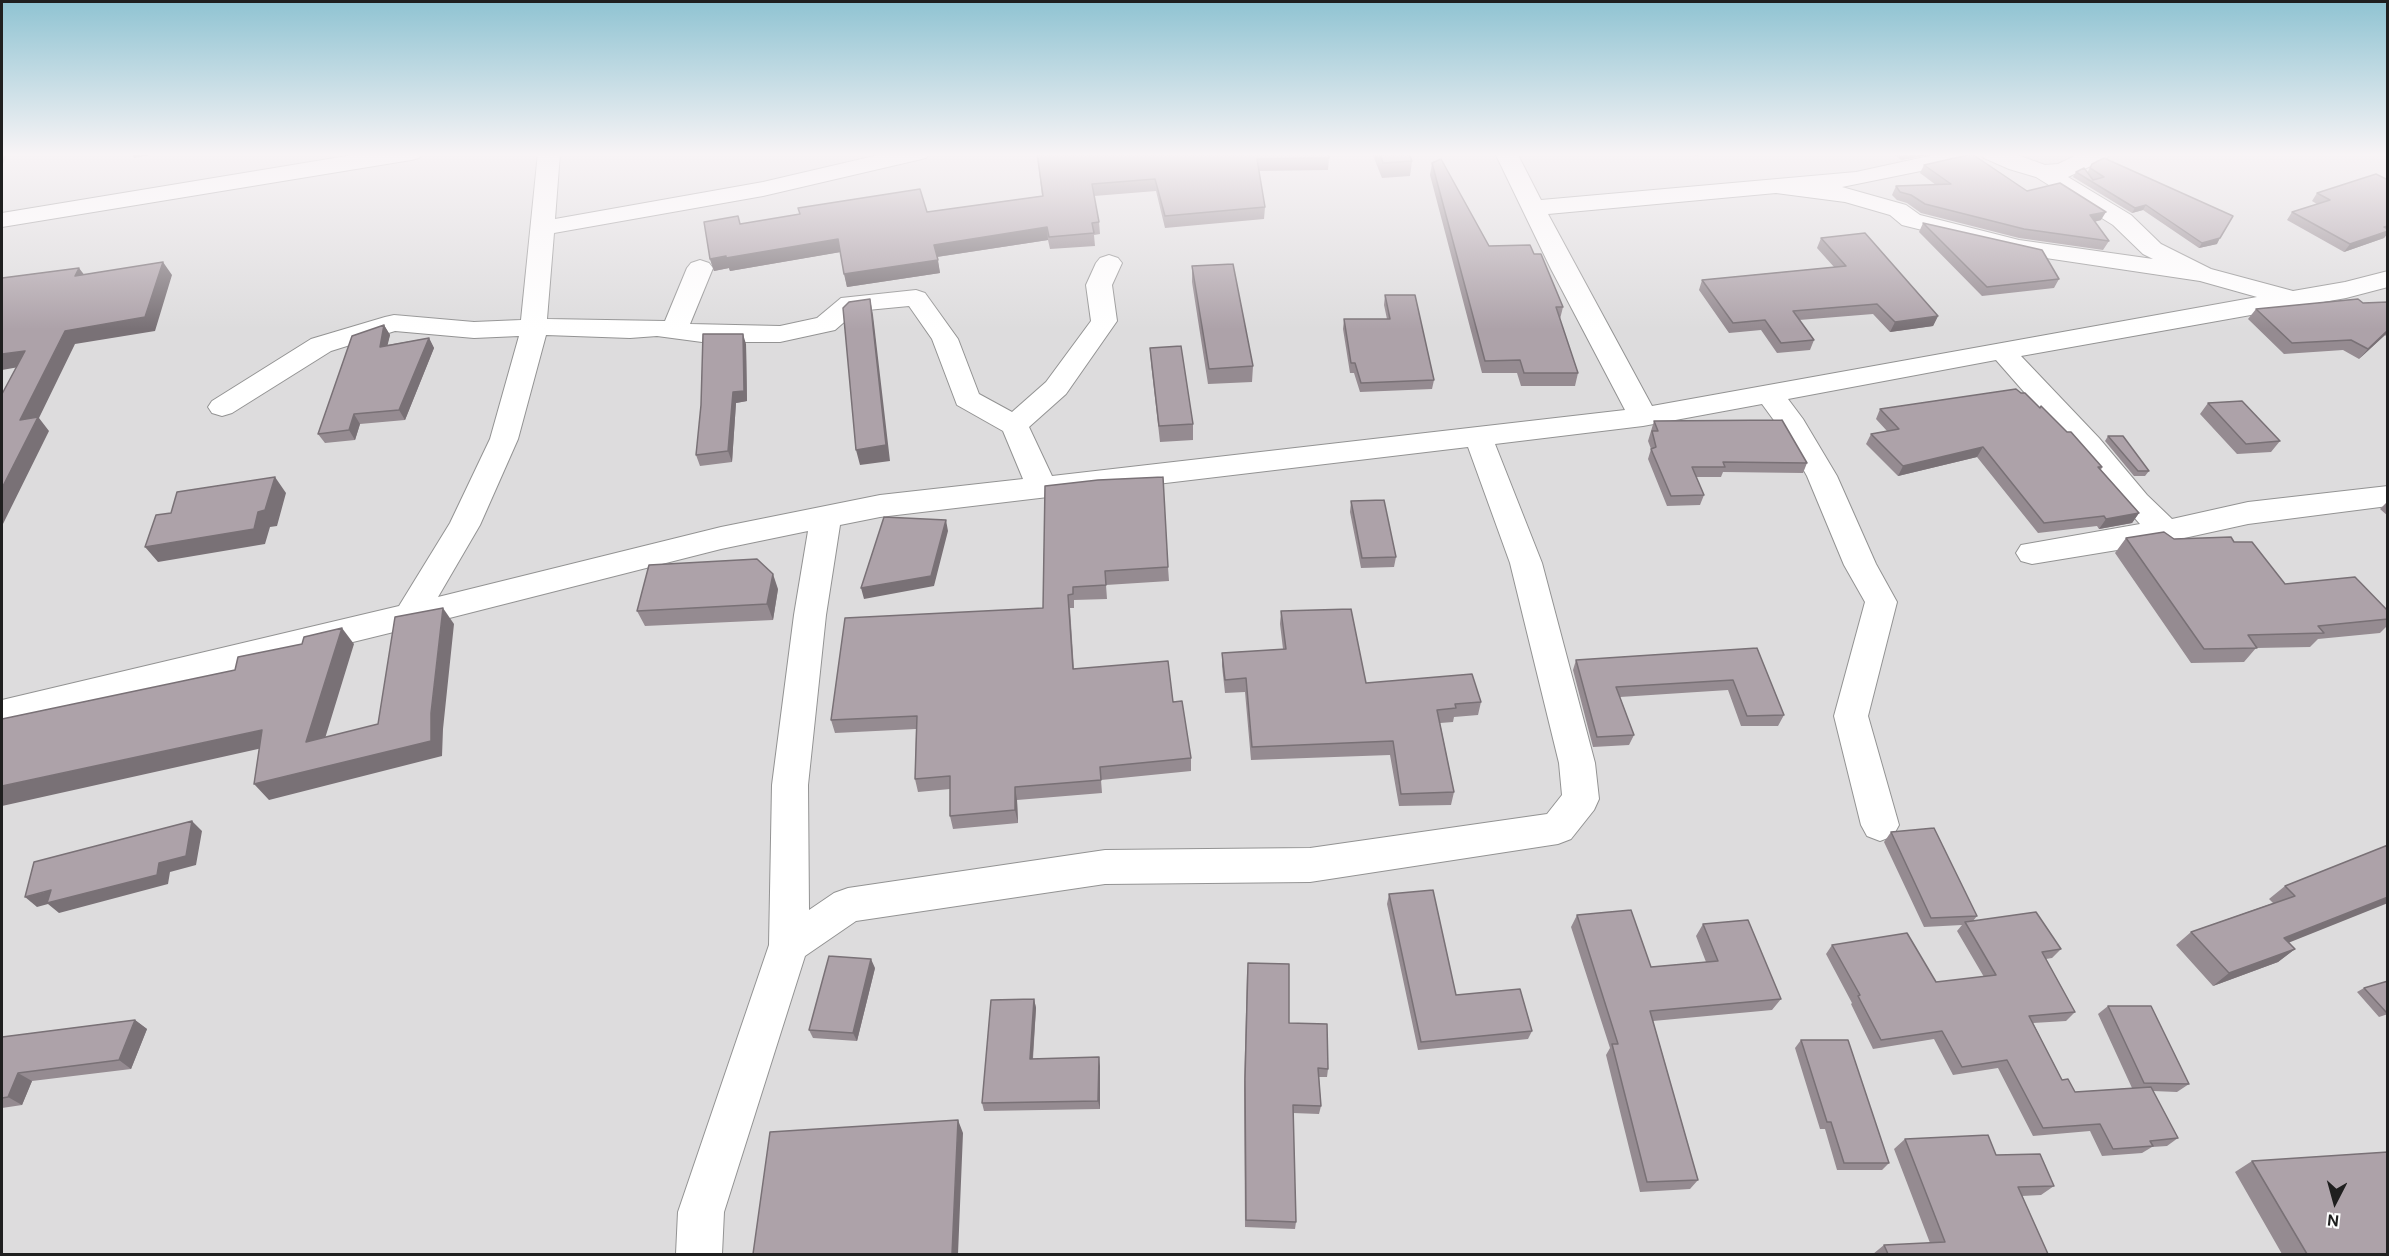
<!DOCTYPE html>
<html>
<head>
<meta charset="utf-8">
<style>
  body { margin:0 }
  #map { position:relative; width:2389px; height:1256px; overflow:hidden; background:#efe6ea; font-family:"DM Sans",sans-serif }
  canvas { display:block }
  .frame { position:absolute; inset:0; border:3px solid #1f1f1f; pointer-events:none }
  .north { position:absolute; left:2305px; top:1172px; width:60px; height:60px; -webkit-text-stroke:4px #fff; paint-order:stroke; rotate:186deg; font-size:16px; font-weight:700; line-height:24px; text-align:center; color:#1f1f1f }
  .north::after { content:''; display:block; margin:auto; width:21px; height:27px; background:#1f1f1f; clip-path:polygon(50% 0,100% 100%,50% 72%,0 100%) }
</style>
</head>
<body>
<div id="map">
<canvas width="2389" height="1256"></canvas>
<div class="frame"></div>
<div class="north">N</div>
</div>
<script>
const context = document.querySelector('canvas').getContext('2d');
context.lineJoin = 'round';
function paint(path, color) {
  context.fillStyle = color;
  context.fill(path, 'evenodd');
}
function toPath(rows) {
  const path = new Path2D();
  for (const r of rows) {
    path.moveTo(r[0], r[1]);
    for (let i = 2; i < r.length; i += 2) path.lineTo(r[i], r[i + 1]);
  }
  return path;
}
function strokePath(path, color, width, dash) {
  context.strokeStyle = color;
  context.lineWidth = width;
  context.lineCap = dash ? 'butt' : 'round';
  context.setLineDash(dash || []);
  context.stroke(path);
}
const residential = toPath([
  [2,153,2387,153,2387,1254,2,1254]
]);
const minor = toPath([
  [365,153,422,153,419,158,411,160,2,227,2,213,365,153],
  [538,153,560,153,555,219,763,182,887,153,929,153,926,158,763,196,554,233,547,319,665,321,687,268,691,263,700,260,709,263,713,268,690,324,780,326,817,318,841,298,916,290,925,293,958,339,979,394,1012,412,1046,382,1091,321,1086,285,1096,263,1100,258,1109,255,1118,258,1122,263,1112,285,1117,321,1066,394,1029,427,1052,476,1625,410,1551,269,1495,153,1517,153,1541,200,1856,172,1943,153,1975,153,1965,162,1842,187,1906,205,1920,215,2019,240,2153,259,2143,254,2113,225,2036,177,2009,169,1984,158,1981,153,2012,153,2045,165,2058,164,2081,153,2110,153,2107,158,2068,177,2131,215,2161,244,2211,269,2293,291,2345,282,2388,271,2388,287,2346,298,2021,356,2099,438,2147,495,2172,519,2248,502,2388,486,2388,506,2248,524,2166,542,2032,564,2021,561,2016,553,2021,545,2140,524,1996,360,1788,399,1803,419,1837,476,1876,564,1897,602,1868,716,1899,825,1893,836,1880,841,1867,836,1861,825,1834,716,1865,602,1844,565,1807,476,1781,430,1762,404,1643,426,1495,444,1542,563,1595,763,1599,799,1594,810,1571,839,1558,844,1310,882,1105,884,856,921,805,956,724,1212,722,1254,676,1254,678,1212,769,945,772,785,794,615,808,531,721,549,410,628,2,728,2,700,399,606,450,523,490,439,519,336,474,338,395,331,331,351,232,413,222,416,212,413,208,407,212,401,311,339,385,317,394,315,474,322,521,320,538,153],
  [1776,193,1845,202,1890,215,1902,225,2019,254,2200,281,2257,297,1652,406,1548,214,1776,193],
  [909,306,932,339,957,405,1003,431,1023,479,880,495,721,527,438,597,480,525,518,439,546,335,630,338,657,336,702,342,780,342,835,330,857,311,909,306],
  [1468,447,1510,563,1559,763,1562,795,1547,814,1310,848,1105,850,848,888,834,893,809,910,808,785,826,615,840,525,880,517,1468,447]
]);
const wall = toPath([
  [1037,153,1329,158,1328,170,1259,171,1265,207,1264,219,1165,228,1156,191,1094,196,1099,222,1100,234,1094,235,1095,246,1050,249,1048,240,937,257,940,273,847,287,840,252,730,271,729,268,714,271,710,259,738,216,740,224,927,212,1042,196],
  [1372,153,1409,153,1412,161,1410,176,1382,178],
  [1892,153,1938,153,1901,160],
  [1432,163,1489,246,1534,254,1563,307,1560,319,1578,373,1575,386,1521,386,1517,373,1482,373,1430,175],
  [2092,164,2217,244,2199,248,2143,210,2132,213,2073,177,2076,172,2087,173],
  [1924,165,2027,191,2101,220,2094,222,2109,241,2103,250,2019,238,1921,213,1907,203,1897,200,1892,195,1896,186,1936,185,1920,173],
  [2388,180,2388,233,2384,238,2344,252,2287,220,2292,212,2317,204,2312,201,2317,193],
  [1923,223,2059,279,2054,288,1982,296,1919,232],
  [1821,238,1938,316,1933,326,1890,332,1873,314,1799,320,1814,340,1810,350,1777,353,1761,330,1729,333,1699,290,1702,280,1834,267,1817,248],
  [1192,266,1253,366,1252,382,1208,384,1192,282],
  [1385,295,1434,380,1432,389,1360,392,1354,373,1350,373,1343,329,1344,319,1387,319,1384,305],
  [2388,302,2388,338,2385,335,2359,359,2343,350,2284,354,2248,319,2256,309],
  [384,325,390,335,387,345,429,338,434,348,405,420,360,424,355,440,325,443,318,434],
  [746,344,747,401,736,403,732,462,700,466,696,455],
  [1150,348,1193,424,1193,440,1160,442,1151,363],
  [2208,403,2280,441,2271,452,2237,454,2200,414],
  [1880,409,2102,467,2101,470,2139,513,2132,523,2099,529,2097,526,2038,533,1977,457,1898,476,1866,444,1871,434,1887,431,1876,419],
  [1654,421,1807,463,1803,473,1723,472,1721,477,1696,477,1704,495,1700,505,1667,506,1648,459,1651,449,1648,441],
  [2108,436,2149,471,2145,476,2134,476,2105,441],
  [1045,486,1168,567,1169,581,1106,585,1107,599,1074,600,1074,608,1070,608,1074,669,1173,702,1191,758,1191,771,1101,780,1102,793,1017,800,1018,823,953,829,950,816,950,789,918,792,915,779,916,729,835,733,831,720,1043,608],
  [1351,501,1396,557,1394,567,1361,568,1350,512],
  [2388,501,2388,516,2380,509],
  [2126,538,2174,539,2234,542,2285,584,2388,611,2388,625,2380,633,2318,639,2310,647,2256,648,2244,662,2191,663,2115,553],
  [778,589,773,620,645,626,637,611],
  [1281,611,1366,683,1481,702,1478,715,1454,717,1453,722,1440,723,1454,792,1451,805,1399,806,1390,755,1251,760,1245,692,1225,693,1222,666,1222,653,1283,649,1280,624],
  [1757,648,1784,715,1778,726,1741,726,1728,690,1620,697,1634,735,1629,745,1593,747,1573,670,1576,660],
  [1891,832,1977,916,1973,921,2061,949,2052,958,2046,959,2075,1012,2066,1021,2033,1023,2062,1080,2075,1092,2132,1088,2098,1014,2108,1006,2189,1084,2177,1092,2153,1091,2178,1138,2167,1146,2152,1147,2142,1153,2102,1156,2090,1131,2033,1136,1998,1068,1953,1075,1934,1039,1873,1049,1851,1004,1852,1003,1826,954,1832,945,1936,982,1984,977,1957,931,1962,925,1924,927,1884,842],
  [2388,845,2289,942,2295,949,2278,962,2213,986,2176,945,2191,932,2273,903,2269,899,2285,886],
  [1389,894,1456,995,1532,1031,1528,1039,1418,1050,1387,904],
  [1577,915,1651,967,1706,962,1696,936,1703,924,1781,999,1772,1010,1653,1021,1698,1180,1690,1189,1640,1192,1606,1055,1610,1048,1571,927],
  [875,968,857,1041,813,1038,809,1030],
  [1247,972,1328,1069,1327,1077,1319,1077,1321,1106,1319,1114,1293,1113,1296,1222,1295,1229,1245,1227,1244,1087],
  [2388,981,2388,1014,2379,1017,2357,992,2364,988],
  [1034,999,1036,1008,1033,1059,1100,1066,1100,1109,984,1111,982,1103],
  [135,1020,147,1029,131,1069,32,1081,22,1105,2,1108,2,1037],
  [1801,1040,1889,1163,1882,1170,1837,1170,1825,1129,1820,1129,1795,1048],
  [1905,1139,1996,1155,2054,1186,2041,1195,2022,1196,2048,1254,1873,1254,1884,1245,1930,1243,1894,1149],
  [2252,1161,2388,1254,2282,1254,2235,1172]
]);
const shadedWall = toPath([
  [2,153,8,153,2,166],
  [131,153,164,153,134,158],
  [1696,153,1711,153,1695,156],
  [1904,153,1938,153,1901,160],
  [2146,205,2143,210,2132,213,2135,208],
  [2106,212,2101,220,2085,224,2090,215],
  [2388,226,2388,233,2384,238,2344,252,2350,244],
  [1047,227,1048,240,936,257,934,245],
  [2220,238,2217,244,2199,248,2202,243],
  [838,239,841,252,730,271,729,268,714,271,710,259],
  [938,260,940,273,847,287,844,274],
  [163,262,172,275,155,331,75,344,39,418,49,431,2,526,2,488,20,420,65,331],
  [79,268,89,281,75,276],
  [870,299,873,315,890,461,860,465,856,450],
  [1938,316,1933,326,1890,332,1895,322],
  [384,325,390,335,385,356,380,347],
  [2388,330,2385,335,2359,359,2368,349],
  [743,334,746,344,747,401,736,403,732,462,728,451,733,392],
  [429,338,434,348,405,420,399,410],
  [25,351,36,364,2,370,2,354],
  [354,414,360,424,355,440,349,430],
  [1983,447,1977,457,1898,476,1903,466],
  [275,477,286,493,277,526,270,527,265,544,158,562,145,547],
  [2139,513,2132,523,2099,529,2106,519],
  [946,520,948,531,934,586,864,599,861,588],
  [773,574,778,589,773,620,767,604],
  [443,608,454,624,443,729,442,756,269,800,254,784,431,713],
  [342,628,354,644,319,758,306,742],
  [262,730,276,745,2,806,2,786],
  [1015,787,1017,800,1018,823,1015,810],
  [192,821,202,831,196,865,170,872,168,884,59,913,48,904,37,907,25,897,159,863],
  [2388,897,2388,903,2268,951,2284,938],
  [2295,949,2278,962,2213,986,2229,973],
  [871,959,875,968,857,1041,853,1033],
  [1034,999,1036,1008,1032,1067,1030,1059],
  [135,1020,147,1029,131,1069,119,1060],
  [1099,1057,1100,1066,1100,1109,1098,1101],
  [18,1073,32,1081,22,1105,8,1097],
  [958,1120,963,1133,958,1254,952,1254]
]);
const building = toPath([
  [1037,153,1328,153,1329,158,1257,159,1265,207,1165,216,1155,179,1092,184,1099,222,1092,223,1094,233,1049,237,1047,227,934,245,938,260,844,274,838,239,726,258,726,256,710,259,704,222,738,216,740,224,800,214,798,208,920,189,927,212,1043,196,1037,153],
  [1380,153,1409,153,1412,161,1383,163,1380,153],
  [1972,154,2027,191,2060,183,2106,212,2090,215,2109,241,2024,229,1925,204,1911,195,1900,192,1896,186,1951,184,1924,165,1972,154],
  [2104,158,2233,216,2220,238,2202,243,2146,205,2135,208,2076,172,2084,168,2093,180,2104,177,2090,168,2092,164,2104,158],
  [1441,159,1489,246,1530,245,1534,254,1541,254,1563,307,1556,307,1578,373,1524,373,1520,360,1485,361,1432,163,1441,159],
  [2376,174,2388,180,2388,226,2384,227,2388,229,2388,231,2350,244,2292,212,2330,200,2317,193,2376,174],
  [1923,223,2042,250,2059,279,1987,287,1923,223],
  [1865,233,1938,316,1895,322,1877,304,1793,311,1814,340,1781,343,1765,320,1733,323,1702,280,1846,266,1821,238,1865,233],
  [163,262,145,317,65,331,20,420,38,417,2,488,2,394,25,351,2,354,2,278,79,268,75,276,163,262],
  [1233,264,1253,366,1209,369,1192,266,1233,264],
  [1385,295,1415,295,1434,380,1361,383,1355,363,1351,363,1344,319,1390,319,1385,295],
  [870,299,886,445,856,450,843,308,849,302,870,299],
  [2358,299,2363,303,2388,302,2388,330,2368,349,2351,340,2292,343,2256,309,2358,299],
  [384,325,380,347,429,338,399,410,354,414,349,430,318,434,352,336,384,325],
  [703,334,743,334,744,391,733,392,728,451,696,455,701,405,703,334],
  [1181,346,1193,424,1159,426,1150,348,1181,346],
  [2016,389,2021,393,2025,393,2040,408,2041,406,2067,432,2071,432,2102,467,2098,467,2139,513,2106,519,2104,516,2044,523,1983,447,1903,466,1871,434,1899,429,1880,409,2016,389],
  [2242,401,2280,441,2246,444,2208,403,2242,401],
  [1782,420,1807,463,1723,462,1725,467,1692,467,1704,495,1671,496,1651,449,1656,447,1652,431,1658,431,1654,421,1782,420],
  [2108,436,2123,436,2149,471,2138,471,2108,436],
  [275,477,265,510,258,512,254,529,145,547,156,515,171,513,177,492,275,477],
  [1163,477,1168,567,1105,571,1106,585,1073,587,1073,594,1068,595,1073,669,1168,661,1173,702,1182,701,1191,758,1100,767,1101,780,1015,787,1015,810,950,816,950,776,915,779,917,716,831,720,845,618,1043,608,1045,486,1098,480,1163,477],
  [1384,500,1396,557,1362,558,1351,501,1384,500],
  [884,517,946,520,931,576,861,588,884,517],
  [2164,532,2174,539,2231,537,2234,542,2252,542,2285,584,2355,577,2388,611,2388,619,2318,626,2324,633,2248,635,2257,648,2204,649,2126,538,2164,532],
  [757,559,773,574,767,604,637,611,649,565,757,559],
  [443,608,431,713,431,741,254,784,262,730,2,786,2,719,235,670,238,657,302,644,304,637,342,628,306,742,378,724,395,617,443,608],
  [1351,609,1366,683,1472,674,1481,702,1455,704,1456,708,1437,710,1454,792,1401,794,1393,741,1252,747,1246,678,1225,680,1222,653,1286,649,1281,611,1351,609],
  [1757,648,1784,715,1747,716,1733,680,1616,687,1634,735,1597,737,1576,660,1757,648],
  [192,821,186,856,159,863,157,875,47,903,51,890,25,897,34,862,192,821],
  [1934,828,1977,916,1931,918,1891,832,1934,828],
  [2388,845,2388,897,2284,938,2295,949,2229,973,2191,932,2295,896,2285,886,2388,845],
  [1433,890,1456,995,1520,989,1532,1031,1421,1042,1389,894,1433,890],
  [1631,910,1651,967,1718,961,1703,924,1748,920,1781,999,1650,1011,1698,1180,1647,1182,1612,1044,1618,1044,1577,915,1631,910],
  [2036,912,2061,949,2042,952,2075,1012,2029,1016,2062,1080,2068,1079,2075,1092,2151,1087,2178,1138,2150,1141,2153,1146,2113,1149,2100,1124,2043,1128,2007,1060,1962,1067,1942,1031,1881,1040,1858,996,1860,995,1832,945,1907,933,1936,982,1996,975,1965,922,2036,912],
  [829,956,871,959,853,1033,809,1030,829,956],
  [1248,963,1289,964,1289,1023,1327,1024,1328,1069,1318,1068,1321,1106,1293,1105,1296,1222,1246,1220,1245,1079,1248,963],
  [2388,981,2388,1012,2386,1012,2364,988,2388,981],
  [1034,999,1030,1059,1099,1057,1098,1101,982,1103,991,1000,1034,999],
  [2108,1006,2151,1006,2189,1084,2144,1083,2108,1006],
  [135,1020,119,1060,18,1073,8,1097,2,1098,2,1037,135,1020],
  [1801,1040,1848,1040,1889,1163,1844,1163,1831,1122,1827,1122,1801,1040],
  [958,1120,952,1254,753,1254,770,1132,958,1120],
  [1988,1135,1996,1155,2040,1154,2054,1186,2018,1187,2048,1254,1888,1254,1884,1245,1945,1242,1905,1139,1988,1135],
  [2388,1152,2388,1254,2307,1254,2252,1161,2388,1152]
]);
paint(residential, '#dddcdd');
strokePath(minor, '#939393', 2);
paint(minor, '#fff');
paint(wall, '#958b91');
paint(shadedWall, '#797176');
paint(building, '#ada2a9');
strokePath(building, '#797176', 1.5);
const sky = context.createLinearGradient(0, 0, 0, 329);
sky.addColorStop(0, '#8fc3d2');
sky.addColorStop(0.47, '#f8f4f6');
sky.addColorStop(1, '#f8f4f600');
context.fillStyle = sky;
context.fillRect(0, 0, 2389, 329);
</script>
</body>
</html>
